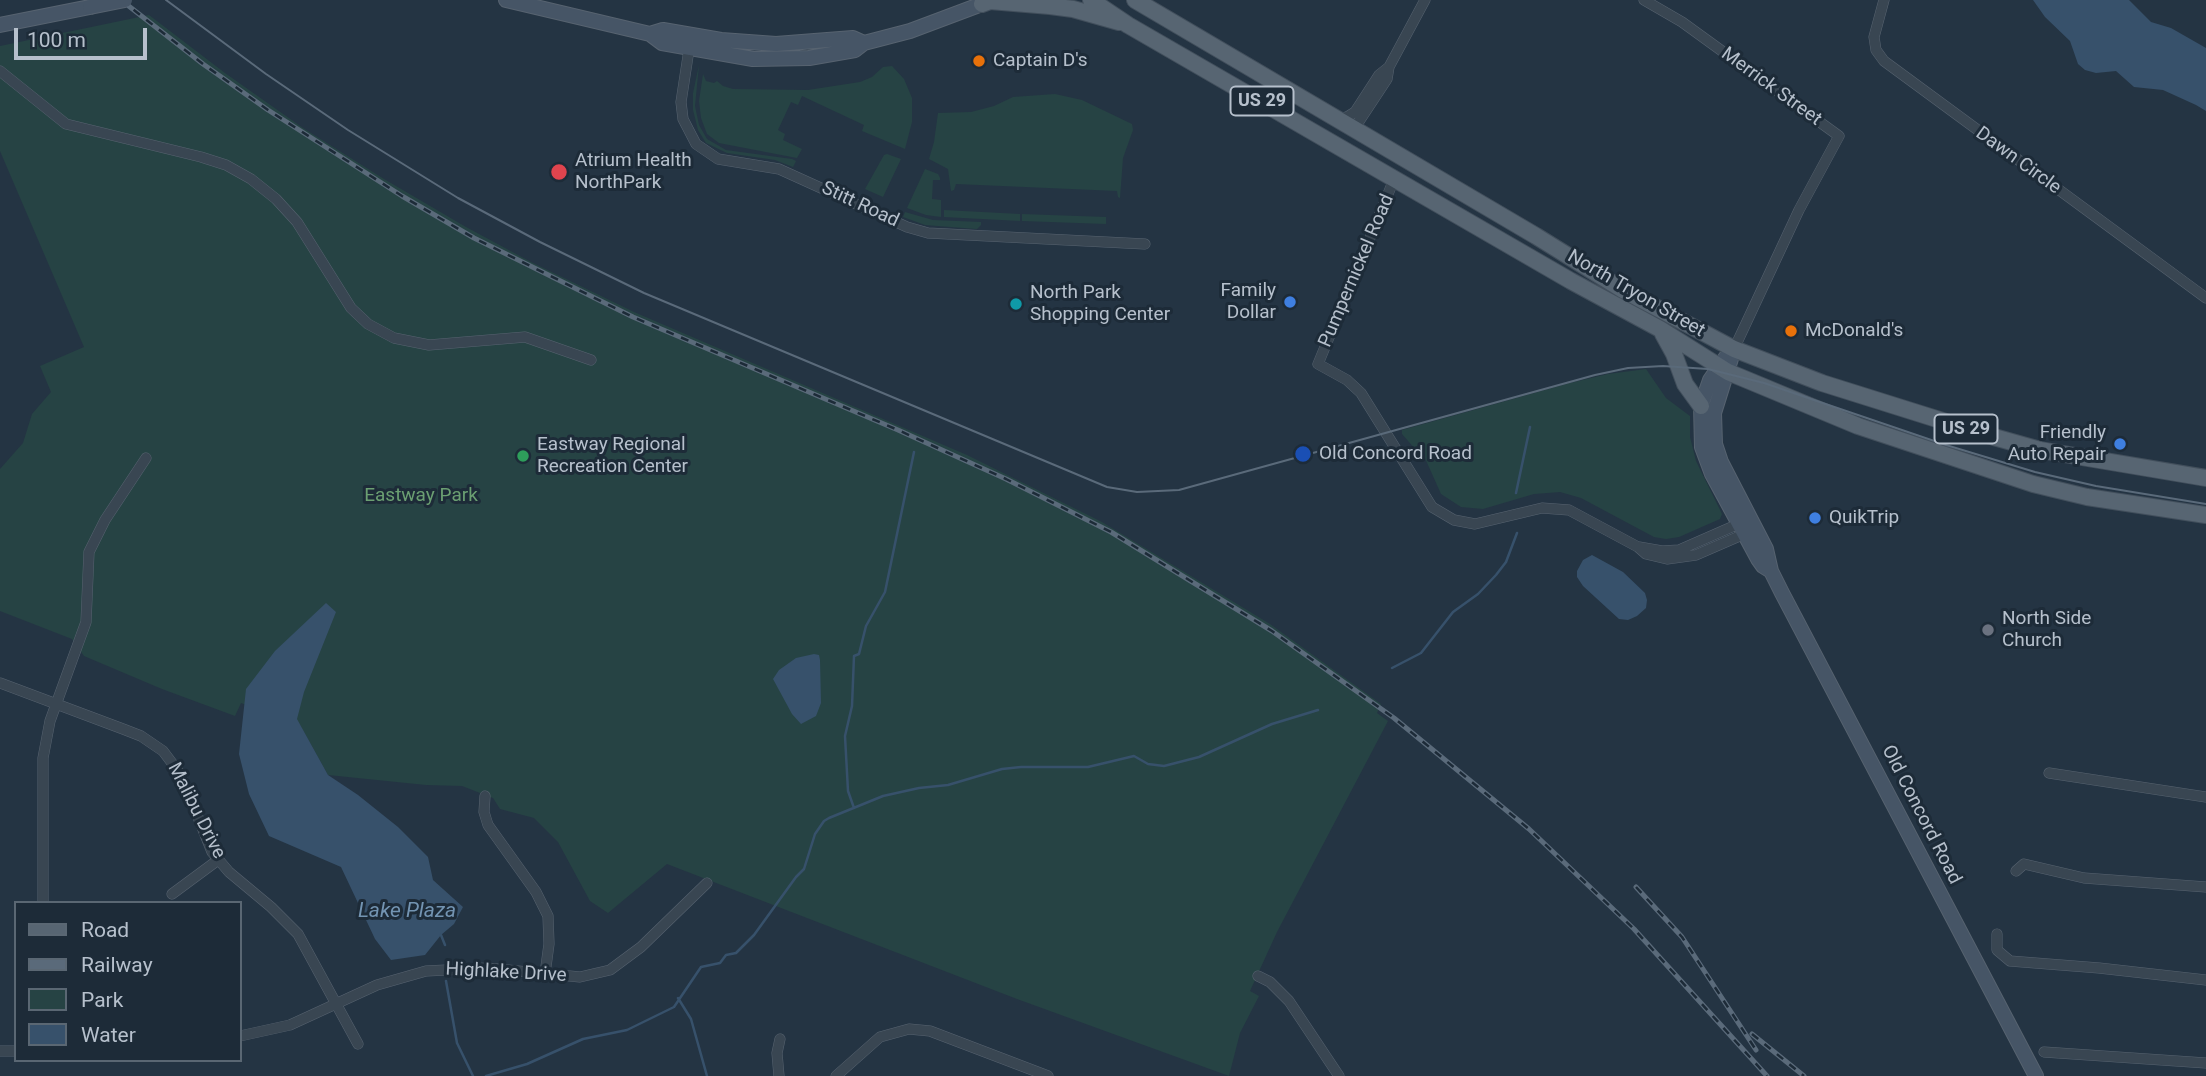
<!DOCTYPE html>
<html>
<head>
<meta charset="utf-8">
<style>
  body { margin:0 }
  #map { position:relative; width:2206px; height:1076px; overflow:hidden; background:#243443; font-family:Roboto,sans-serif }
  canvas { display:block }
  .legend { position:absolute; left:14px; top:901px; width:228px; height:161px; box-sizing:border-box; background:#1d2b38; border:2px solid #5a6773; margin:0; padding:9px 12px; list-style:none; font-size:21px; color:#b6c0cc }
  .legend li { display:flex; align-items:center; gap:14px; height:35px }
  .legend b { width:35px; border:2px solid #5a6773 }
  .scale { position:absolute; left:14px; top:28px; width:133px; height:32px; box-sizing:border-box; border:4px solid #b6c0cc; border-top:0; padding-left:9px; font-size:21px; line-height:24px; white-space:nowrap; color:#b6c0cc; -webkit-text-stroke:5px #1d2b38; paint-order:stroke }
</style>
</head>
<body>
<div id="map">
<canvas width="2206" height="1076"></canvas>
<ul class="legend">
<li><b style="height:9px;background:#576572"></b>Road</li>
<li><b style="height:9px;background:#5a6a7a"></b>Railway</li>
<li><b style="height:19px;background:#264344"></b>Park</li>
<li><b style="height:19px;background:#37516b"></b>Water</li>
</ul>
<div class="scale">100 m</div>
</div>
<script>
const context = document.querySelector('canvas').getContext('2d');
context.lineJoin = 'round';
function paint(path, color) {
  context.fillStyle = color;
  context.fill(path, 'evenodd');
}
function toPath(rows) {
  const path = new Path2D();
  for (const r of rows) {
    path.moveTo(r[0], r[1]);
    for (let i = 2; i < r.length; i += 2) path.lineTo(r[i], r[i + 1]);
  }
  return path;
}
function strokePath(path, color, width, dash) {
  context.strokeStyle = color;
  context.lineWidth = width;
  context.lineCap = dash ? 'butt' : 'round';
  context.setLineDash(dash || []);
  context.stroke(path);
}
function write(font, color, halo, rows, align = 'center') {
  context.font = font + ' Roboto,sans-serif';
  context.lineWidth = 6;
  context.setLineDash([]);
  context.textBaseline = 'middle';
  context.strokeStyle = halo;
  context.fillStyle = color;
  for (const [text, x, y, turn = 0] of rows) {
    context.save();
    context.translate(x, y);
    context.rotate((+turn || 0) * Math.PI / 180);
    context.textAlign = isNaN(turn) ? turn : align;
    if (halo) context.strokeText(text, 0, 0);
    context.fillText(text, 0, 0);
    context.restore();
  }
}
const green = toPath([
  [149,15,225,73,303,128,384,179,466,227,531,262,634,312,967,455,1102,522,1270,624,1381,704,1377,713,1388,721,1277,932,1250,991,1259,996,1240,1033,1229,1076,1017,999,667,864,608,913,590,901,558,842,534,818,500,809,493,798,462,786,426,785,328,775,300,725,241,703,235,716,162,689,84,656,72,639,0,611,0,469,23,443,32,414,51,392,40,366,84,347,0,151,0,46],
  [699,65,695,106,699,125,707,139,726,150,792,159,796,161,793,167,775,160,727,153,706,143,698,130,693,110,693,93],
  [892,66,904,79,912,98,912,122,905,149,862,131,864,125,802,96,798,105,791,102,778,130,785,134,783,140,802,149,797,158,719,143,707,134,701,118,699,101,703,74,706,81,714,83,717,81,723,86,733,89,808,90,860,82,872,77,883,67],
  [1055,94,1082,100,1132,124,1133,130,1123,158,1120,198,1118,197,1117,191,956,184,954,190,951,191,948,169,929,159,934,142,938,113,971,112,994,106,1013,97],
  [887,154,901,159,883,197,865,189,884,155],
  [925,169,938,174,940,178,940,180,933,180,932,199,941,200,941,217,926,215,907,208],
  [944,210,1020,214,1020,221,944,217],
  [905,212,933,220,981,222,981,225,977,229,925,225,903,217],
  [1022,214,1106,217,1106,224,1022,221],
  [1646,369,1666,398,1690,416,1690,437,1696,461,1722,514,1720,519,1679,537,1666,539,1654,537,1581,498,1560,492,1534,494,1483,509,1461,507,1441,494,1424,456,1422,457,1402,434,1402,430,1570,383,1608,374]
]);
const water = toPath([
  [2033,0,2129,0,2151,22,2171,28,2206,48,2206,111,2196,105,2163,90,2134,87,2116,71,2096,73,2085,70,2078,64,2070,41,2045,17],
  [1592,555,1623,572,1645,593,1647,600,1646,608,1637,616,1628,620,1619,619,1583,586,1577,577,1577,571,1583,560],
  [326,603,336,612,304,692,297,719,328,775,358,795,398,827,428,857,433,880,463,907,454,924,441,935,425,955,391,960,375,939,341,867,269,836,249,794,239,754,246,689,275,651],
  [814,654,819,655,820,660,821,703,816,716,801,724,792,714,773,679,779,670,796,658]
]);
const stream = toPath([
  [1516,493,1530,427],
  [1392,668,1421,653,1453,612,1478,594,1496,575,1506,562,1517,533],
  [854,808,848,791,845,736,852,706,854,656,859,654,866,626,885,592,914,452],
  [441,935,445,945],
  [446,981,457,1043,473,1076],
  [678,998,691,1019,707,1076],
  [486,1076,527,1064,583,1039,627,1030,674,1007,701,967,720,963,726,955,736,953,754,935,796,877,804,869,815,834,824,821,829,818,883,796,919,788,948,785,1002,769,1021,767,1088,767,1134,756,1148,764,1164,766,1199,757,1272,724,1318,710]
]);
const street = toPath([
  [1644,0,1682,22,1839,136,1799,210,1734,349],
  [1884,0,1874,37,1876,50,1884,61,2206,298],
  [690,43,681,102,683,119,696,144,718,159,779,169,907,227,928,233,1145,244],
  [0,71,66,124,201,157,226,165,251,179,276,199,297,222,351,308,368,324,394,338,429,345,525,337,591,360],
  [1337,119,1347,117,1355,112,1379,75,1389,67],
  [1354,129,1387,79,1389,67,1425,0],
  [1395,177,1318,364,1347,380,1361,393,1432,507,1454,520,1475,524,1542,508,1569,510,1638,547,1646,554,1667,559,1696,555,1749,532],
  [1639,547,1662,551,1679,550,1743,522],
  [0,683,123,729,141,736,163,751,181,775,212,852,229,872,271,907,298,934,358,1044],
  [2049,773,2206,797],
  [485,796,484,812,488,825,536,892,548,916,549,944,545,974],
  [2016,871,2024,864,2084,878,2206,887],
  [172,894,218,860],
  [43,903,43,758,50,721,86,622,89,552,105,520,146,458],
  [1997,934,1997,950,2010,961,2099,968,2206,980],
  [1258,976,1270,982,1289,1001,1339,1076],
  [240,1036,290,1025,377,985,426,971,487,968,580,977,610,970,641,947,707,883],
  [0,1051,16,1051],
  [2044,1052,2206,1063],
  [779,1076,777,1053,780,1039],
  [836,1076,880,1037,909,1029,930,1031,1048,1076]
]);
const secondary = toPath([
  [506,0,650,34,662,43,753,59,809,58,855,50,864,43],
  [0,25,90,7],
  [650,34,663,30,721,40,776,44,853,38,864,43,910,31,982,4],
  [1734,349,1714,413,1715,444,1721,462,1766,549,1771,571,1782,593,2036,1076],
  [1726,357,1710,380,1701,406,1702,447,1712,474,1758,559,1763,566,1771,571]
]);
const primary = toPath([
  [1091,0,1128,25,1571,281,1660,329,1728,372,1858,426,2033,484,2087,497,2206,515],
  [1135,0,1536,236,1623,290,1734,349,1822,383,1994,437,2040,450,2206,478],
  [982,4,990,1,1050,6,1073,9,1119,22],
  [1663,334,1674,354,1685,384,1701,406]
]);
const tram = toPath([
  [166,0,266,74,348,130,458,198,540,242,644,293,1107,487,1137,492,1179,490,1595,375,1628,368,1663,366,1708,369,1764,383,1946,445,2035,472,2096,486,2206,504]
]);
const rail = toPath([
  [121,0,203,64,268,110,402,196,474,238,633,317,898,430,1006,479,1111,532,1272,631,1394,718,1529,829,1634,929,1767,1076],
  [1636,887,1682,937,1756,1050],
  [1752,1034,1804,1076]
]);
const secondaryBridge = toPath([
  [90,7,125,0]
]);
const markers = [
  [979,61,7,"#e8710a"],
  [559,172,9,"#e0444e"],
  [1290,302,7,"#3f7fe0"],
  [1016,304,7,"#0f9aa8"],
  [1791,331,7,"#e8710a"],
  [2120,444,7,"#3f7fe0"],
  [1303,454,9,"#1a4fb4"],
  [523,456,7,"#2e9e5b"],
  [1815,518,7,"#3f7fe0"],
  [1988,630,7,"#6b7280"]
];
const shields = [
  [1262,101,63],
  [1966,429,63]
];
const shieldNames = [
  ["US 29",1262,101],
  ["US 29",1966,429]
];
const poiNames = [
  ["Captain D's",993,61],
  ["Atrium Health",575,161],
  ["NorthPark",575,183],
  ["Family",1276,291,"right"],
  ["Dollar",1276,313,"right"],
  ["North Park",1030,293],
  ["Shopping Center",1030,315],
  ["McDonald's",1805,331],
  ["Friendly",2106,433,"right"],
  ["Auto Repair",2106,455,"right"],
  ["Eastway Regional",537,445],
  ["Recreation Center",537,467],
  ["Old Concord Road",1319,454],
  ["QuikTrip",1829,518],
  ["North Side",2002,619],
  ["Church",2002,641]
];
const streetNames = [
  ["Merrick Street",1771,87,36],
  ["Dawn Circle",2018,161,36],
  ["Stitt Road",860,205,25],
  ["Pumpernickel Road",1357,271,-67],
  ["North Tryon Street",1636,294,30],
  ["Malibu Drive",196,811,63],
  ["Old Concord Road",1921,815,63],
  ["Highlake Drive",506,973,3]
];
const parkNames = [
  ["Eastway Park",421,496]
];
const waterNames = [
  ["Lake Plaza",407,912]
];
paint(green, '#264344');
paint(water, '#37516b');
strokePath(stream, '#37516b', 2.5);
strokePath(street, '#576370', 11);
strokePath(secondary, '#576370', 16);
strokePath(primary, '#424f5c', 18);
strokePath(street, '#394652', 10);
strokePath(secondary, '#465566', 14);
strokePath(primary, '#576572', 16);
strokePath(tram, '#5a6a7a', 2);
strokePath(rail, '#5a6a7a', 5);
strokePath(rail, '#1d2b38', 2.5, [8]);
strokePath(secondaryBridge, '#576370', 16, []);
strokePath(secondaryBridge, '#465566', 14);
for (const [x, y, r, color] of markers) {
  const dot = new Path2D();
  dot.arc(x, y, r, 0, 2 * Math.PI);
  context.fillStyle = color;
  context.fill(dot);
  strokePath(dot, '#1d2b38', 2.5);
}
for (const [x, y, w] of shields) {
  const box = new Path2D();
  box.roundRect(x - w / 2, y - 14.5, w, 29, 5);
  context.fillStyle = '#1d2b38';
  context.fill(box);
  strokePath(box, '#b6c0cc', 2);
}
write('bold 18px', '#b6c0cc', null, shieldNames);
write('19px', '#b6c0cc', '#1d2b38', poiNames, 'left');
write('19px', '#b6c0cc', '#1d2b38', streetNames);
write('19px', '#6b9f72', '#1d2b38', parkNames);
write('italic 21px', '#7394b2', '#1d2b38', waterNames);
</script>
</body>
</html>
